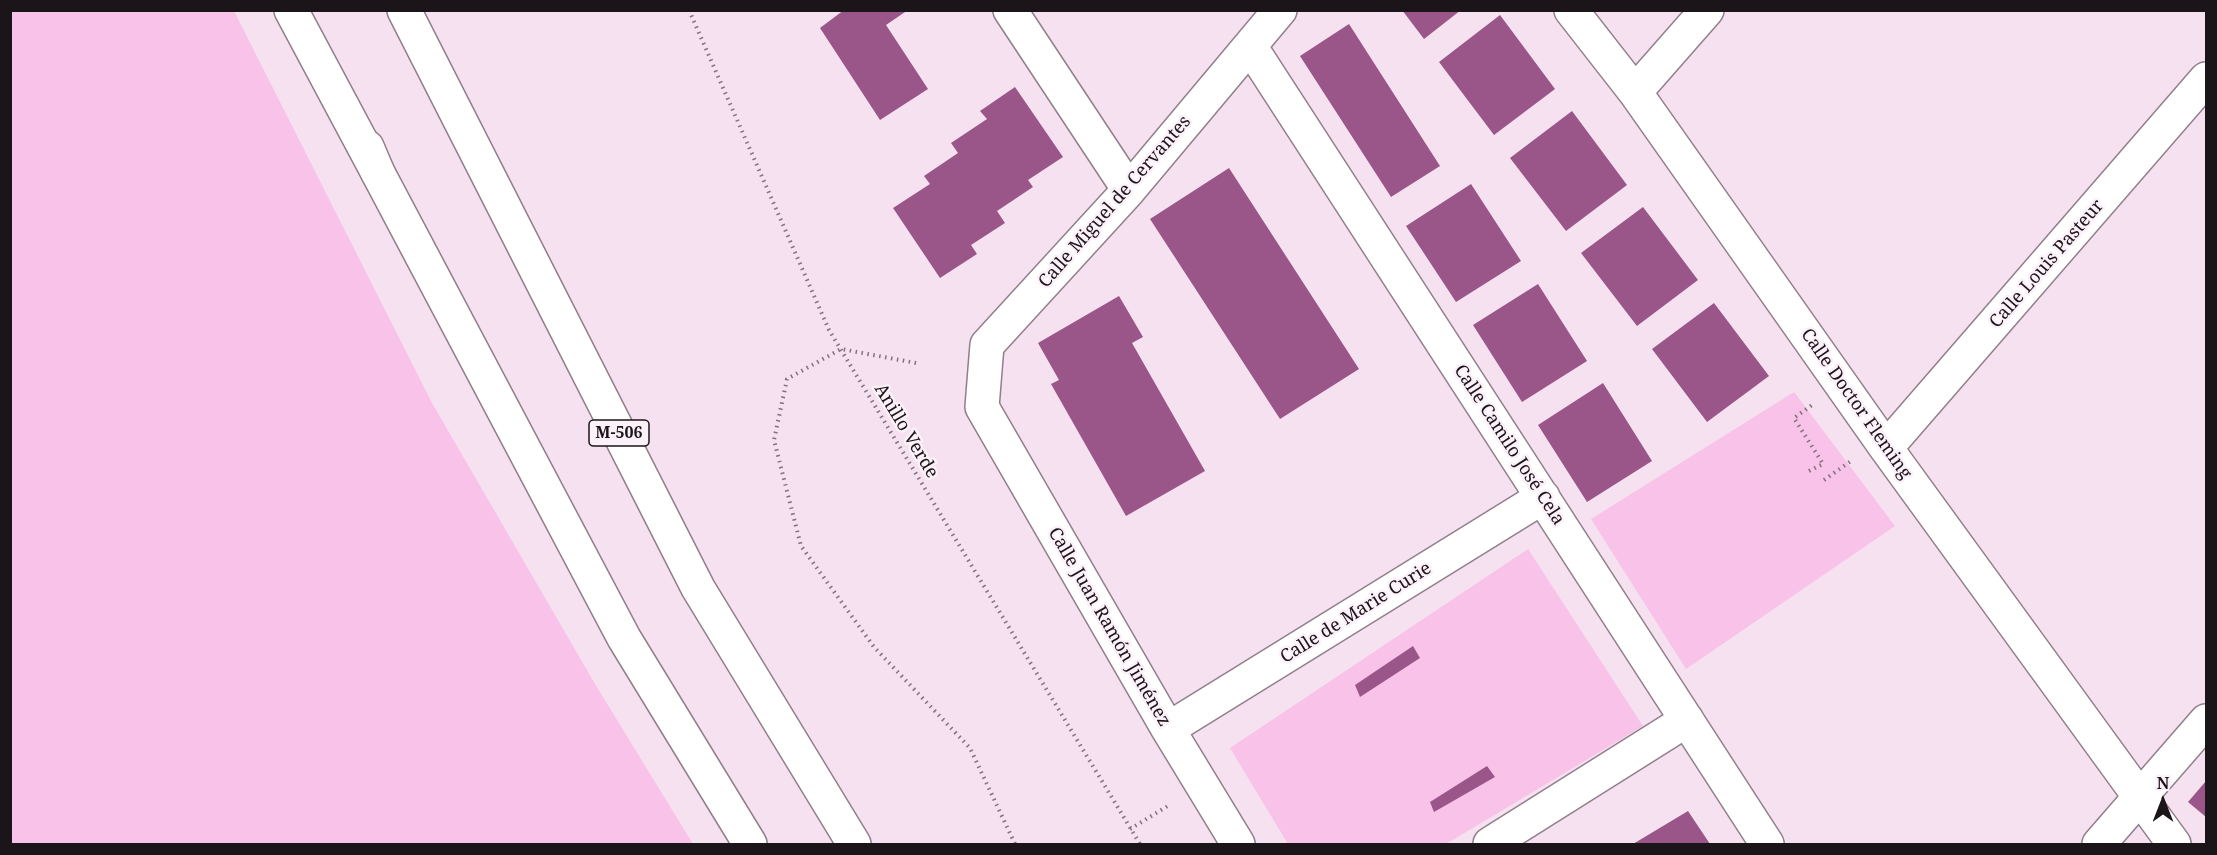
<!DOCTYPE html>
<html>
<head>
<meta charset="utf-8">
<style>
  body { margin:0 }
  #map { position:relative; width:2217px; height:855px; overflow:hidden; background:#f5e1ef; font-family:"Noto Serif",serif }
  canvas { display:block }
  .frame { position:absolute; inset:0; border:12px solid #1b1519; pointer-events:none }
  .north { position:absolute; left:2133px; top:771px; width:60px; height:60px; -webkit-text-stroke:4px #fdf1f9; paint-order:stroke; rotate:0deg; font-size:16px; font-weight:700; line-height:24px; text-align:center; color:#1b1519 }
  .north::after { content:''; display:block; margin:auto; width:21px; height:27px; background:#1b1519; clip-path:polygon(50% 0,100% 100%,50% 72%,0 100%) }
</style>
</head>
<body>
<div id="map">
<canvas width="2217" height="855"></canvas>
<div class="frame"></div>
<div class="north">N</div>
</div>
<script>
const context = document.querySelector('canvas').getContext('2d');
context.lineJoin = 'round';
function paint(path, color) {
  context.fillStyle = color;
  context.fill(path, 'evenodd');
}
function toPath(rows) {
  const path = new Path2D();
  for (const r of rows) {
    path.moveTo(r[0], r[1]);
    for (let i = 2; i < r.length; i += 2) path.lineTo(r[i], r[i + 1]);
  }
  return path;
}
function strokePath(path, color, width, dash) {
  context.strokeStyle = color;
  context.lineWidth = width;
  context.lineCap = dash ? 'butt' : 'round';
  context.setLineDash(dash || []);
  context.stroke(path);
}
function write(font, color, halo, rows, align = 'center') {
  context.font = font + ' "Noto Serif",serif';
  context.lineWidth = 5;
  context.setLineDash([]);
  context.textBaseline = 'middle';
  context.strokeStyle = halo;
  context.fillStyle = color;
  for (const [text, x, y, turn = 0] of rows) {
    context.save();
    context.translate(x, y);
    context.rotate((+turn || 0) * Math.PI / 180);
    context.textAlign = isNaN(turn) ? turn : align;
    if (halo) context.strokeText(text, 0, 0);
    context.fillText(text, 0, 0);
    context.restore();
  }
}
const green = toPath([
  [10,11,234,11,432,403,595,684,693,844,11,844],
  [1794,392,1895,526,1686,669,1591,519],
  [1528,549,1643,726,1446,844,1288,844,1230,748]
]);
const building = toPath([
  [844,10,908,10,886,25,928,89,880,120,820,28],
  [1402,10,1461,10,1424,39],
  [1500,15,1555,89,1494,135,1439,62],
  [1349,24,1440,166,1391,197,1300,56],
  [1015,87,1063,157,1028,180,1033,187,997,211,1005,223,971,245,977,254,940,278,893,208,930,184,924,176,958,153,951,143,987,119,980,111],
  [1572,111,1627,185,1566,231,1510,158],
  [1229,168,1359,369,1280,419,1150,219],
  [1471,184,1521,261,1456,302,1406,226],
  [1643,207,1698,280,1637,326,1581,253],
  [1538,284,1587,361,1522,402,1473,325],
  [1119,296,1143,337,1132,343,1205,471,1126,516,1051,384,1059,380,1038,343],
  [1714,303,1769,376,1707,422,1652,349],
  [1603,383,1652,461,1587,502,1538,425],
  [1413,646,1420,658,1360,697,1355,685],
  [1487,766,1495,777,1434,812,1430,802],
  [2206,781,2206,817,2188,802],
  [1688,811,1710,844,1633,844]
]);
const path = toPath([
  [689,10,829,330,1140,844],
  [916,363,841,349,787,379,774,440,801,546,874,647,970,748,1015,844],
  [1809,471,1823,464,1794,418,1812,405],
  [1824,480,1851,461],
  [1130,829,1171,804]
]);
const minor = toPath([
  [1010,10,1129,190],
  [1571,10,1635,92,1886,448,2174,844],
  [1250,46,1767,844],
  [1635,92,1707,10],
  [1886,448,2206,79],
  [1168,729,1543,497],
  [1238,844,1168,729,982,407,987,345,1129,190,1280,10],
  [1490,844,1687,720],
  [2099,844,2206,721]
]);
const primary = toPath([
  [404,10,698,588,854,844],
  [367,147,378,173,624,638,750,844]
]);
const motorway = toPath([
  [291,10,378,173]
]);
const shields = [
  [619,433,60]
];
const shieldNames = [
  ["M-506",619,433]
];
const streetNames = [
  ["Calle Miguel de Cervantes",1115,202,-49],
  ["Calle Louis Pasteur",2047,264,-49],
  ["Calle Doctor Fleming",1856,404,55],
  ["Anillo Verde",906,431,59],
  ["Calle Camilo José Cela",1509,445,57],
  ["Calle de Marie Curie",1356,613,-32],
  ["Calle Juan Ramón Jiménez",1109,627,60]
];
paint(green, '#f9c2e9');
paint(building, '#9a5689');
strokePath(minor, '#917f8b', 36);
strokePath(primary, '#917f8b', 36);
strokePath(motorway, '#917f8b', 36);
strokePath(path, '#80737c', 4, [1.5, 4.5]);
strokePath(minor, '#fff', 33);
strokePath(primary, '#fff', 33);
strokePath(motorway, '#fff', 33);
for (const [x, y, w] of shields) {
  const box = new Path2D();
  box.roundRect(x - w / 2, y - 13, w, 26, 4.5);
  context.fillStyle = '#fdf1f9';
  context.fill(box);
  strokePath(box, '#1b1519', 1.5);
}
write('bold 16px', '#1b1519', null, shieldNames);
write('18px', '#1b1519', '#fdf1f9', streetNames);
</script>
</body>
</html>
